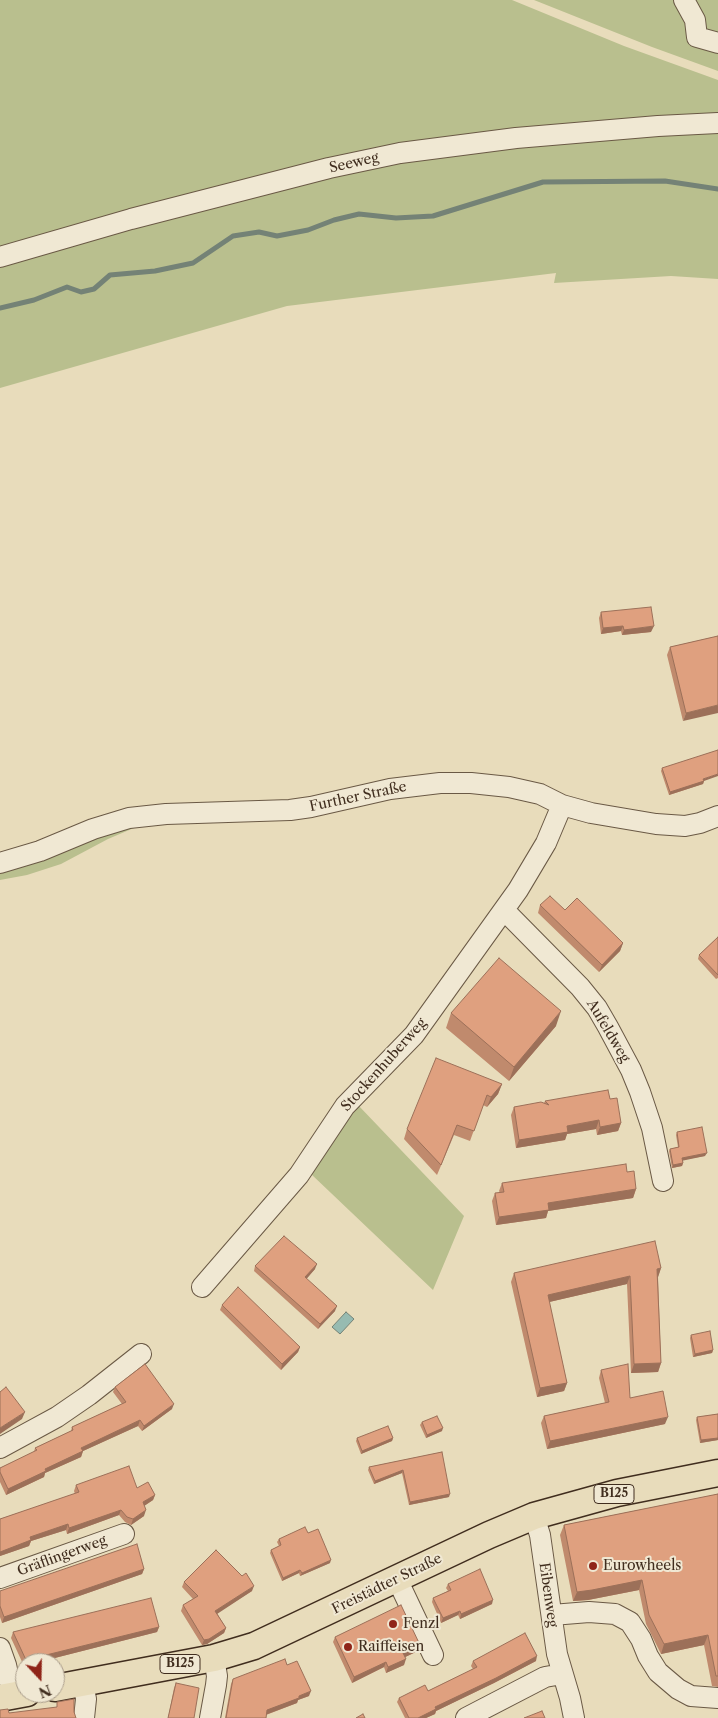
<!DOCTYPE html>
<html>
<head>
<meta charset="utf-8">
<style>
  body { margin:0 }
  #map { position:relative; width:718px; height:1718px; overflow:hidden; background:#e8dcbb; font-family:"Libre Caslon Text",serif }
  canvas { display:block }
  .north { position:absolute; left:15px; top:1653px; width:50px; height:50px; box-sizing:border-box; background:#f0e8d3; border:1px solid #aa9d8b; border-radius:50%; rotate:159deg; font-size:14px; font-weight:700; line-height:20px; text-align:center; color:#402d1e }
  .north::after { content:''; display:block; margin:auto; width:18px; height:22px; background:#8f2418; clip-path:polygon(50% 0,100% 100%,50% 72%,0 100%) }
</style>
</head>
<body>
<div id="map">
<canvas width="718" height="1718"></canvas>
<div class="north">N</div>
</div>
<script>
const context = document.querySelector('canvas').getContext('2d');
context.lineJoin = 'round';
function paint(path, color) {
  context.fillStyle = color;
  context.fill(path, 'evenodd');
}
function toPath(rows) {
  const path = new Path2D();
  for (const r of rows) {
    path.moveTo(r[0], r[1]);
    for (let i = 2; i < r.length; i += 2) path.lineTo(r[i], r[i + 1]);
  }
  return path;
}
function strokePath(path, color, width, dash) {
  context.strokeStyle = color;
  context.lineWidth = width;
  context.lineCap = dash ? 'butt' : 'round';
  context.setLineDash(dash || []);
  context.stroke(path);
}
function write(font, color, halo, rows, align = 'center') {
  context.font = font + ' "Libre Caslon Text",serif';
  context.lineWidth = 4;
  context.setLineDash([]);
  context.textBaseline = 'middle';
  context.strokeStyle = halo;
  context.fillStyle = color;
  for (const [text, x, y, turn = 0] of rows) {
    context.save();
    context.translate(x, y);
    context.rotate((+turn || 0) * Math.PI / 180);
    context.textAlign = isNaN(turn) ? turn : align;
    if (halo) context.strokeText(text, 0, 0);
    context.fillText(text, 0, 0);
    context.restore();
  }
}
const green = toPath([
  [0,0,512,0,624,46,718,80,718,117,606,122,506,129,413,142,0,249],
  [534,0,718,0,718,71,652,47],
  [718,131,718,279,671,276,554,283,556,273,287,306,0,388,0,265,90,237,369,168,424,157,535,144],
  [155,819,108,839,61,864,27,875,0,880,0,867],
  [358,1105,464,1216,433,1290,311,1174]
]);
const water = toPath([
  [346,1312,354,1319,340,1334,332,1327,346,1312]
]);
const stream = toPath([
  [0,308,34,300,67,287,81,292,94,289,110,275,155,271,193,263,233,236,259,232,277,236,308,230,334,220,359,214,396,218,433,216,543,182,665,181,718,189]
]);
const minor = toPath([
  [684,0,695,20,697,37,718,43],
  [0,257,131,219,329,168,400,153,516,138,658,126,718,123],
  [0,863,40,851,93,829,129,818,166,814,290,810,311,807,390,789,440,783,471,783,509,787,540,794,562,805,591,813,656,824,685,826,700,823,718,816],
  [504,910,580,987,597,1008,608,1027,631,1070,640,1092,652,1128,663,1181],
  [202,1287,299,1175,345,1106,414,1035,518,890,546,843,562,805],
  [0,1448,57,1417,89,1395,141,1354],
  [534,1516,540,1535,557,1654,570,1698,574,1718],
  [0,1578,124,1534],
  [397,1579,433,1655],
  [552,1615,589,1612,615,1614,630,1622,641,1639,648,1656,658,1672,678,1689,691,1696,718,1698],
  [0,1648,6,1665,13,1696],
  [83,1683,86,1699,84,1718],
  [210,1718,216,1685,217,1676,214,1658],
  [466,1718,545,1677,562,1674]
]);
const major = toPath([
  [55,1688,214,1658,254,1646,489,1535,534,1516,617,1493,718,1473],
  [0,1698,27,1693]
]);
const wall = toPath([
  [601,612,651,632,622,635,621,631,601,634,599,618],
  [718,636,683,721,667,655,670,647],
  [662,768,704,781,703,784,669,795,661,771],
  [540,905,565,910,623,943,620,951,599,972,538,913],
  [718,937,718,978,716,979,698,959,699,955],
  [451,1013,556,1026,509,1081,446,1028],
  [502,1084,498,1094,487,1107,483,1105,470,1141,454,1135,437,1175,404,1139,407,1129],
  [610,1099,621,1123,618,1131,597,1135,596,1129,567,1134,565,1140,516,1148,511,1115,514,1107,544,1103,545,1101],
  [677,1132,705,1156,682,1160,683,1163,682,1166,672,1168,669,1151,670,1149,678,1147,676,1135],
  [627,1172,636,1189,633,1198,548,1211,546,1218,496,1225,492,1201,495,1193,500,1193,499,1191,502,1183],
  [255,1266,315,1269,306,1279,335,1311,318,1329,254,1271],
  [661,1268,658,1277,661,1363,658,1372,631,1373,627,1284,549,1302,567,1383,564,1391,537,1397,511,1282,514,1273],
  [222,1305,300,1347,298,1352,281,1370,220,1310],
  [691,1335,713,1350,712,1353,693,1357,690,1338],
  [601,1370,630,1398,665,1424,547,1449,541,1423,544,1416,605,1403,599,1378],
  [115,1387,172,1409,142,1431,138,1426,83,1451,81,1457,45,1473,44,1477,6,1495,0,1482,0,1468,34,1452,35,1448,71,1431,72,1427,122,1404,113,1392],
  [718,1414,718,1440,700,1443,696,1420,697,1417],
  [422,1422,442,1431,426,1438,420,1425],
  [357,1438,393,1438,392,1441,361,1454,356,1441],
  [442,1452,449,1497,409,1505,402,1473,374,1484,368,1470,369,1467],
  [76,1485,137,1488,155,1495,153,1500,144,1506,144,1516,131,1525,125,1522,119,1515,67,1534,66,1530,31,1541,29,1546,0,1556,0,1519,75,1494,74,1491],
  [718,1494,718,1687,712,1686,704,1645,661,1654,646,1624,639,1590,588,1600,573,1601,560,1535,564,1525],
  [308,1533,330,1563,300,1576,299,1573,282,1581,270,1553,271,1550,279,1546,277,1542,279,1539],
  [144,1569,142,1574,2,1623,0,1617,0,1591],
  [184,1582,252,1591,217,1613,226,1628,224,1633,207,1644,202,1645,181,1611,183,1605,193,1599,182,1587],
  [448,1584,492,1604,460,1619,458,1615,441,1623,432,1602,433,1598,448,1591,446,1588],
  [159,1627,157,1632,35,1663,25,1663,24,1666,11,1638,13,1632],
  [335,1637,420,1645,418,1651,405,1657,404,1665,386,1673,384,1667,352,1683,333,1642],
  [473,1661,536,1661,494,1683,436,1711,435,1714,426,1718,405,1718,397,1702,399,1698,428,1691,473,1669,471,1666],
  [287,1665,309,1696,298,1700,297,1703,266,1715,266,1718,225,1718,231,1684,233,1679],
  [176,1683,194,1718,168,1718,174,1688]
]);
const shadedWall = toPath([
  [623,626,621,631,601,634,603,628],
  [654,626,651,632,622,635,624,630],
  [718,705,718,713,683,721,686,713],
  [718,774,718,776,704,781,703,784,669,795,670,792,703,779],
  [623,943,620,951,599,972,602,965],
  [561,1011,556,1026,509,1081,514,1067],
  [502,1084,498,1094,487,1107,491,1097],
  [599,1120,596,1129,567,1134,565,1140,516,1148,519,1140,567,1126],
  [621,1123,618,1131,597,1135,600,1127],
  [707,1153,705,1156,681,1161,682,1158],
  [683,1163,682,1166,672,1168,673,1165],
  [636,1189,633,1198,548,1211,546,1218,496,1225,499,1217,548,1203],
  [317,1264,315,1269,303,1283,305,1277],
  [661,1268,658,1277,654,1278,657,1269],
  [630,1276,627,1284,545,1303,548,1295],
  [337,1306,335,1311,318,1329,320,1324],
  [300,1347,298,1352,281,1370,282,1364],
  [713,1350,712,1353,693,1357,695,1354],
  [661,1363,658,1372,631,1373,634,1364],
  [567,1383,564,1391,537,1397,540,1388],
  [174,1404,172,1409,142,1431,144,1426],
  [25,1412,22,1419,0,1434,0,1428],
  [668,1417,665,1424,547,1449,550,1441],
  [140,1420,138,1426,83,1451,81,1457,45,1473,44,1477,6,1495,8,1489,81,1448],
  [443,1428,442,1431,426,1438,427,1435],
  [393,1438,392,1441,361,1454,362,1451],
  [718,1438,718,1440,700,1443,701,1440],
  [403,1470,402,1473,374,1484,375,1481],
  [450,1494,449,1497,409,1505,410,1502],
  [155,1495,153,1500,141,1508,143,1502],
  [121,1510,119,1515,67,1534,69,1528],
  [146,1510,144,1516,131,1525,133,1519],
  [68,1524,66,1530,31,1541,29,1546,0,1556,0,1552,30,1537],
  [331,1560,330,1563,300,1576,302,1573],
  [144,1569,142,1574,2,1623,4,1617],
  [300,1570,299,1573,282,1581,283,1578],
  [642,1580,639,1590,588,1600,573,1601,577,1592],
  [254,1586,252,1591,214,1616,215,1611],
  [493,1600,492,1604,460,1619,461,1614],
  [460,1611,458,1615,441,1623,443,1618],
  [159,1627,157,1632,35,1663,25,1663,26,1660],
  [226,1628,224,1633,207,1644,202,1645,204,1640],
  [708,1635,704,1645,661,1654,664,1644],
  [420,1645,418,1651,401,1659,403,1653],
  [537,1656,536,1661,494,1683,436,1711,435,1714,426,1718,418,1718,435,1707],
  [406,1659,404,1665,386,1673,388,1667],
  [386,1662,384,1667,352,1683,354,1677],
  [311,1691,309,1696,298,1700,297,1703,265,1715,267,1710]
]);
const building = toPath([
  [651,607,654,626,624,630,623,626,603,628,601,612,651,607],
  [718,636,718,705,686,713,670,647,718,636],
  [718,750,718,774,703,779,704,781,670,792,662,768,718,750],
  [550,896,565,910,577,898,623,943,602,965,540,905,550,896],
  [718,937,718,975,699,955,718,937],
  [499,958,561,1011,514,1067,451,1013,499,958],
  [436,1058,502,1084,491,1097,487,1095,474,1131,457,1125,441,1165,407,1129,436,1058],
  [608,1090,610,1099,617,1098,621,1123,600,1127,599,1120,567,1126,568,1132,519,1140,514,1107,541,1102,549,1105,545,1101,608,1090],
  [702,1127,707,1153,682,1158,683,1163,673,1165,670,1149,679,1147,677,1132,702,1127],
  [626,1164,627,1172,634,1171,636,1189,548,1203,549,1210,499,1217,495,1193,504,1192,502,1183,626,1164],
  [284,1236,317,1264,305,1277,337,1306,320,1324,255,1266,284,1236],
  [655,1241,661,1268,657,1269,661,1363,634,1364,630,1276,548,1295,567,1383,540,1388,514,1273,655,1241],
  [238,1287,300,1347,282,1364,222,1305,238,1287],
  [710,1331,713,1350,695,1354,691,1335,710,1331],
  [145,1364,174,1404,144,1426,140,1420,81,1448,83,1451,45,1469,46,1471,8,1489,0,1472,0,1468,37,1450,35,1448,73,1430,72,1427,126,1402,115,1387,145,1364],
  [628,1364,630,1398,663,1391,668,1417,550,1441,544,1416,609,1402,601,1370,628,1364],
  [6,1387,25,1412,0,1428,0,1392,6,1387],
  [718,1414,718,1438,701,1440,697,1417,718,1414],
  [437,1416,443,1428,427,1435,422,1422,437,1416],
  [388,1426,393,1438,362,1451,357,1438,388,1426],
  [442,1452,450,1494,410,1502,403,1470,375,1481,369,1467,442,1452],
  [129,1466,137,1488,148,1482,155,1495,143,1502,146,1510,133,1519,127,1517,121,1510,69,1528,68,1524,30,1537,31,1540,0,1552,0,1519,79,1492,76,1485,129,1466],
  [718,1494,718,1676,716,1676,708,1635,664,1644,649,1615,642,1580,592,1590,577,1592,564,1525,718,1494],
  [305,1527,308,1533,318,1529,331,1560,302,1573,300,1570,283,1578,271,1550,281,1545,279,1539,305,1527],
  [137,1544,144,1569,4,1617,0,1606,0,1591,137,1544],
  [216,1550,242,1576,246,1573,254,1586,215,1611,226,1628,209,1639,204,1640,183,1605,198,1596,184,1582,216,1550],
  [480,1569,493,1600,461,1614,460,1611,443,1618,433,1598,451,1590,448,1584,480,1569],
  [151,1598,159,1627,26,1660,13,1632,151,1598],
  [401,1605,420,1645,403,1653,406,1659,388,1667,386,1662,354,1677,335,1637,401,1605],
  [525,1633,537,1656,496,1678,435,1707,436,1709,418,1718,409,1718,399,1698,425,1685,428,1691,477,1667,473,1661,525,1633],
  [285,1659,287,1665,297,1661,311,1691,299,1696,299,1698,267,1710,266,1718,226,1718,233,1679,285,1659],
  [176,1683,199,1688,194,1718,168,1718,176,1683],
  [74,1699,74,1712,76,1718,0,1718,0,1710,8,1709,9,1713,57,1707,57,1702,74,1699],
  [542,1711,545,1718,524,1718,542,1711],
  [363,1714,365,1718,356,1718,363,1714]
]);
const markers = [
  [593,1566,5,"#8f2418"],
  [393,1624,5,"#8f2418"],
  [348,1647,5,"#8f2418"]
];
const shields = [
  [614,1494,40],
  [180,1664,40]
];
const shieldNames = [
  ["B125",614,1494],
  ["B125",180,1664]
];
const streetNames = [
  ["Seeweg",354,163,-13],
  ["Further Straße",358,797,-12],
  ["Aufeldweg",608,1031,59],
  ["Stockenhuberweg",384,1065,-48],
  ["Gräflingerweg",62,1556,-20],
  ["Freistädter Straße",387,1584,-26],
  ["Eibenweg",548,1595,82]
];
const poiNames = [
  ["Eurowheels",603,1566],
  ["Fenzl",403,1624],
  ["Raiffeisen",358,1647]
];
paint(green, '#b9bf8e');
paint(water, '#97bbb1');
strokePath(water, '#748276', 1);
strokePath(stream, '#748276', 5);
strokePath(minor, '#6a5945', 22);
strokePath(major, '#402d1e', 29);
strokePath(minor, '#f0e8d3', 20);
strokePath(major, '#e8dcbb', 26);
paint(wall, '#c08a6d');
paint(shadedWall, '#9c7059');
paint(building, '#dfa07f');
strokePath(building, '#9c7059', 1);
for (const [x, y, r, color] of markers) {
  const dot = new Path2D();
  dot.arc(x, y, r, 0, 2 * Math.PI);
  context.fillStyle = color;
  context.fill(dot);
  strokePath(dot, '#f0e8d3', 2);
}
for (const [x, y, w] of shields) {
  const box = new Path2D();
  box.roundRect(x - w / 2, y - 9.5, w, 19, 4);
  context.fillStyle = '#f0e8d3';
  context.fill(box);
  strokePath(box, '#402d1e', 1);
}
write('bold 12px', '#402d1e', null, shieldNames);
write('14px', '#402d1e', '#f0e8d3', streetNames);
write('14px', '#402d1e', '#f0e8d3', poiNames, 'left');
</script>
</body>
</html>
